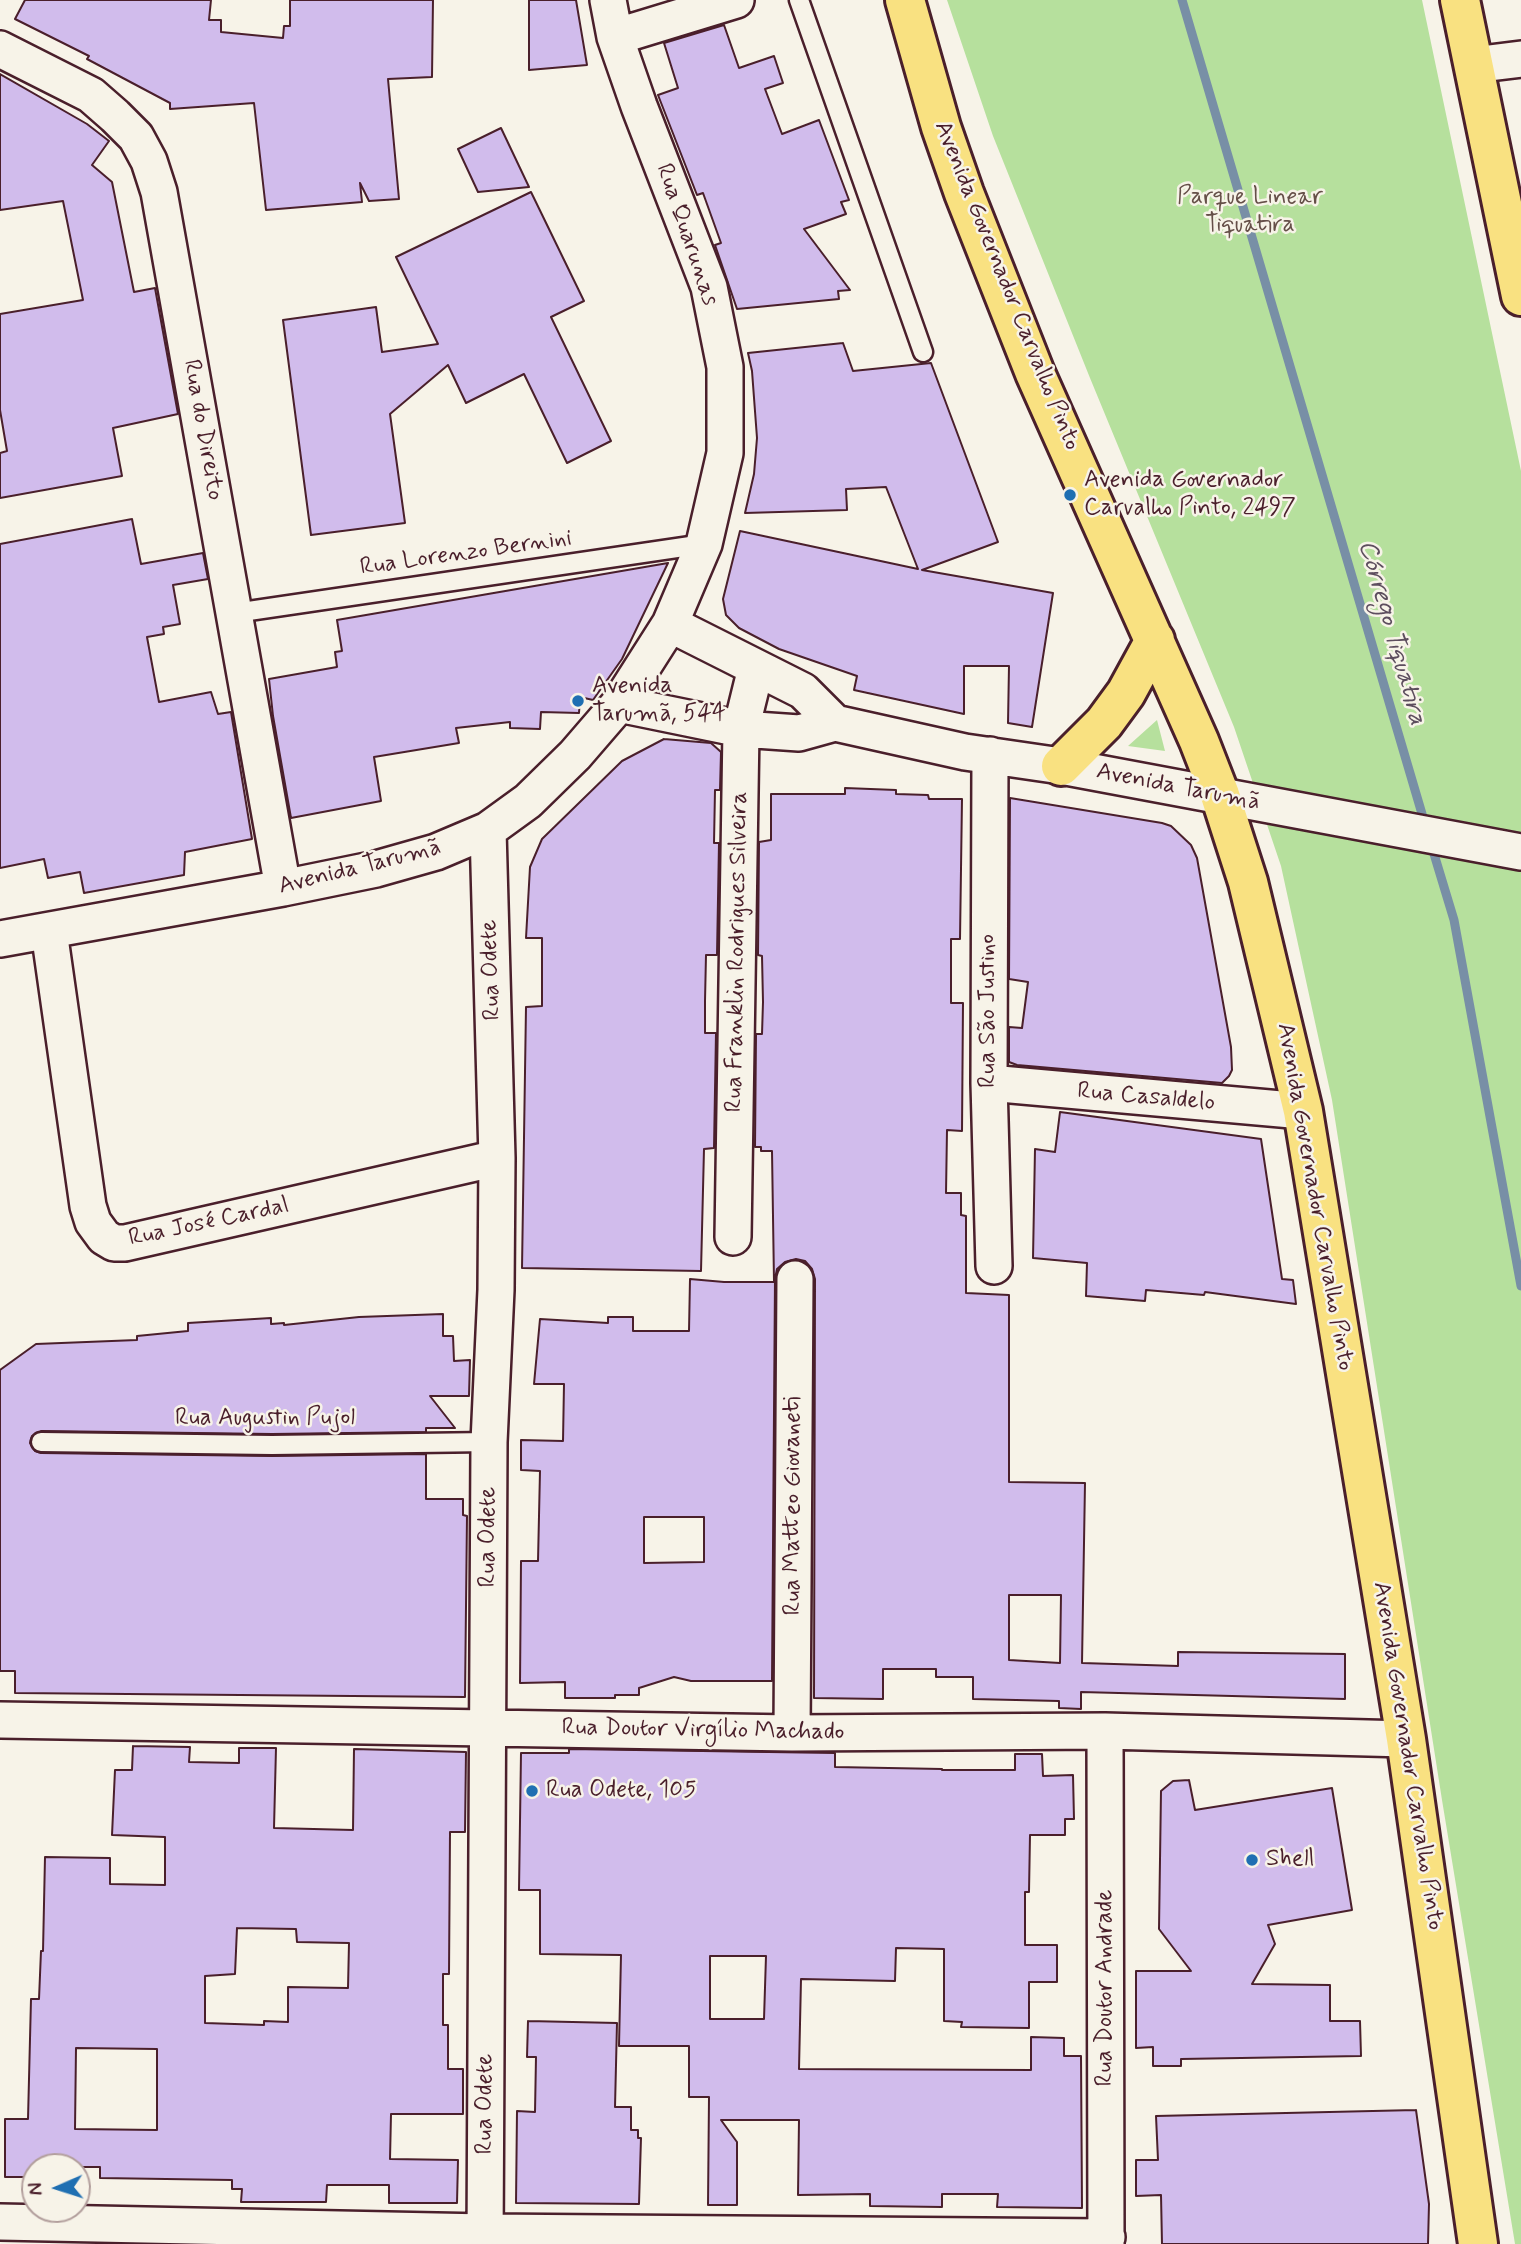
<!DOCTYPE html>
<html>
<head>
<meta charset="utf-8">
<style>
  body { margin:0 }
  #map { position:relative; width:1521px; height:2244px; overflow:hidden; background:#f7f3e8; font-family:Mynerve,sans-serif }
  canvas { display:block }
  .north { position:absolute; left:21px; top:2153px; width:70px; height:70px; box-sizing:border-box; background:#f7f3e8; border:2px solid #b29e9c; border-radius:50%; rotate:267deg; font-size:19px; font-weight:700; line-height:28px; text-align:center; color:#4a1f2b }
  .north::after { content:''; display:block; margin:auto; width:24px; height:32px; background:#1f6fb2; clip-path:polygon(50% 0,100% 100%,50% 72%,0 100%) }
</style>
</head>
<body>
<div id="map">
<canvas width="1521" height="2244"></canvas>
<div class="north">N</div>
</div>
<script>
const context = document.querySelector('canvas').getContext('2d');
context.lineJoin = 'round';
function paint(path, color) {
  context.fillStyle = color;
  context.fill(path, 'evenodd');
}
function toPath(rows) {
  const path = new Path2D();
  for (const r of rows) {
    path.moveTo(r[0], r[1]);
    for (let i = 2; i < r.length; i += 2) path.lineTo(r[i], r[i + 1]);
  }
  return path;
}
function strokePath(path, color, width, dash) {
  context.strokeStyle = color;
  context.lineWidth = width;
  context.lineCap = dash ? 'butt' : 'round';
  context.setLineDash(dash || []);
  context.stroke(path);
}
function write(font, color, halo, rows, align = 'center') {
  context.font = font + ' Mynerve,sans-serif';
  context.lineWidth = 5;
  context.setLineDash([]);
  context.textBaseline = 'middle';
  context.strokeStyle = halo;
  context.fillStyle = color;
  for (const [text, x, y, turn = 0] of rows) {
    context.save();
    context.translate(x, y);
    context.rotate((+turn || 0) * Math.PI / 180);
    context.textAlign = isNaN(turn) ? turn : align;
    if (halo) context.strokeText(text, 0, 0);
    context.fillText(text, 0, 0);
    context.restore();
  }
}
const green = toPath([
  [947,0,1422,0,1521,471,1521,2244,1515,2244,1442,1800,1332,1100,1281,866,1234,727,1090,378,993,136],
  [1157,720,1165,751,1128,746]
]);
const stream = toPath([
  [1182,0,1425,824],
  [1431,844,1454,920,1521,1286]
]);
const building = toPath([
  [25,0,211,0,209,20,221,20,221,32,283,38,284,26,290,26,290,0,433,0,432,77,388,79,399,199,369,201,360,183,362,202,266,210,254,103,170,109,170,103,87,59,89,56,15,19,25,0],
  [529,0,576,0,587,65,529,70,529,0],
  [724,25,739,68,774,56,783,83,765,89,782,134,819,120,849,200,841,202,846,214,804,229,850,290,838,291,839,299,737,309,715,245,721,243,703,193,697,195,658,95,678,88,664,43,724,25],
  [0,74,87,124,109,141,92,165,112,182,134,292,155,288,178,414,113,428,122,476,0,498,0,453,7,451,0,410,0,314,83,300,63,201,0,210,0,74],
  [501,128,529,187,478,192,458,149,501,128],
  [531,192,584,301,551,317,611,441,567,463,524,374,466,403,448,365,390,414,405,523,311,535,283,320,376,307,382,352,438,344,396,257,531,192],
  [843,343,853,371,931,363,998,542,922,570,1053,593,1032,727,1008,723,1009,666,964,666,964,714,854,690,857,676,779,649,739,628,726,615,723,599,740,531,918,569,886,487,846,489,847,510,745,513,754,474,757,438,752,371,748,353,843,343],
  [132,519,141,564,203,553,208,579,173,585,180,624,163,627,164,634,147,637,159,702,211,692,218,714,231,712,252,839,185,852,184,875,84,893,80,872,48,878,44,859,0,868,0,544,132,519],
  [668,563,622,659,593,700,580,697,579,713,541,712,540,729,510,728,510,722,456,728,459,743,374,757,381,801,291,818,273,716,269,679,337,667,335,652,342,651,337,620,668,563],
  [664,739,711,743,721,752,720,790,715,790,714,843,719,843,717,955,706,955,705,1001,705,1033,716,1033,714,1148,704,1149,701,1271,522,1268,526,1007,542,1006,542,938,526,938,530,867,542,839,622,761,664,739],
  [845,788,896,790,896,794,928,795,929,799,962,799,960,939,951,939,951,1003,963,1003,962,1131,947,1130,946,1193,961,1193,961,1215,966,1216,966,1293,1009,1295,1009,1482,1085,1483,1082,1663,1178,1666,1178,1652,1345,1654,1345,1699,1081,1692,1081,1709,1059,1708,1059,1701,973,1699,973,1677,936,1677,936,1669,883,1669,883,1699,814,1698,815,1279,812,1269,805,1261,796,1259,785,1262,777,1269,775,1279,772,1681,691,1681,674,1677,639,1688,639,1695,615,1695,615,1698,565,1698,565,1682,520,1683,521,1561,538,1561,540,1471,521,1470,521,1440,563,1441,564,1384,534,1384,540,1319,608,1323,608,1317,633,1317,633,1331,689,1331,690,1279,724,1282,774,1282,772,1151,761,1151,761,1147,755,1147,756,1034,762,1034,763,1002,762,956,758,955,759,842,771,840,771,794,845,794,845,788],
  [644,1517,704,1517,704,1562,644,1563,644,1517],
  [1009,1595,1061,1595,1060,1663,1009,1660,1009,1595],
  [1010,798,1162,823,1171,826,1191,845,1197,858,1231,1047,1232,1070,1229,1076,1222,1083,1017,1065,1009,1062,1009,1027,1022,1028,1028,982,1009,979,1010,798],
  [1060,1112,1261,1139,1282,1279,1293,1280,1296,1304,1205,1292,1204,1295,1146,1290,1145,1301,1086,1296,1087,1263,1033,1258,1035,1149,1055,1152,1060,1112],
  [443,1314,443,1336,453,1336,454,1361,470,1360,469,1396,430,1396,455,1428,426,1428,426,1432,272,1434,41,1431,32,1436,30,1443,35,1451,41,1453,272,1456,426,1454,426,1499,463,1499,463,1515,467,1516,465,1697,15,1693,15,1671,0,1671,0,1370,36,1344,137,1340,137,1336,188,1331,188,1323,271,1318,271,1324,284,1323,284,1325,359,1317,443,1314],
  [133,1746,190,1747,189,1762,239,1763,239,1748,276,1748,274,1828,353,1830,354,1749,466,1752,465,1832,450,1832,449,1974,443,1974,443,2025,448,2025,448,2069,463,2069,463,2114,391,2114,390,2159,458,2160,457,2203,389,2203,389,2185,327,2185,326,2202,241,2202,242,2189,232,2189,232,2180,100,2178,100,2167,35,2167,35,2177,5,2177,5,2119,28,2119,31,1999,39,1999,41,1951,43,1951,45,1857,110,1858,110,1884,165,1885,165,1837,112,1835,115,1770,132,1770,133,1746],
  [237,1928,296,1929,297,1942,349,1943,348,1988,288,1987,288,2022,264,2021,264,2025,205,2023,205,1976,235,1974,237,1928],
  [76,2048,157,2049,157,2130,75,2129,76,2048],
  [569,1749,835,1753,835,1767,942,1769,942,1770,1015,1770,1015,1754,1042,1754,1043,1776,1073,1775,1074,1819,1065,1819,1065,1835,1030,1835,1029,1892,1025,1892,1025,1945,1057,1945,1057,1982,1029,1982,1029,2028,961,2027,962,2022,944,2021,944,1949,896,1948,895,1981,801,1979,799,2069,1031,2070,1031,2037,1064,2038,1064,2056,1081,2056,1082,2208,997,2207,998,2194,942,2194,942,2207,870,2206,870,2194,798,2195,799,2120,721,2120,737,2142,737,2205,708,2205,709,2097,689,2097,689,2046,619,2046,621,1955,540,1954,540,1890,519,1890,521,1753,569,1753,569,1749],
  [710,1956,766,1956,764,2019,710,2019,710,1956],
  [1189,1780,1195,1810,1332,1788,1352,1910,1268,1925,1275,1944,1252,1984,1330,1985,1330,2021,1360,2021,1361,2056,1181,2059,1181,2066,1153,2066,1153,2047,1136,2048,1136,1971,1191,1971,1159,1929,1161,1791,1173,1781,1189,1780],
  [528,2021,617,2023,615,2107,631,2107,631,2130,638,2130,638,2138,641,2138,639,2204,516,2203,517,2111,535,2112,536,2057,527,2057,528,2021],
  [1416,2110,1429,2204,1428,2244,1162,2244,1161,2195,1136,2196,1136,2160,1158,2160,1156,2116,1416,2110]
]);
const lane = toPath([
  [799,0,923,352],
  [235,613,704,544],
  [41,1442,272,1445,489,1442]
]);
const street = toPath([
  [615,37,736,0],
  [0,49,91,95,115,116,136,137,149,161,159,192,283,888],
  [1473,65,1521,59],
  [670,624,803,691,835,723],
  [619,704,741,729,799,733,835,723,965,752,1061,766,1521,852],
  [990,755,989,1083,994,1266],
  [49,931,88,1206,93,1222,104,1237,114,1243,125,1243,497,1158],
  [0,939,283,888,376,869,436,852,488,830,528,801,575,755,619,704,670,624,704,544,725,453,725,367,709,287,639,106,615,37,608,0],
  [989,1083,1303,1111],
  [733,1237,741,729,756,668],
  [0,1720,792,1733,1105,1731,1406,1739],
  [1105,1731,1106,2244],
  [792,1733,795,1279],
  [0,2222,485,2232,1107,2237],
  [485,2244,489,1442,496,1290,497,1158,488,830]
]);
const primary = toPath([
  [905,0,941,127,964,193,1035,373,1199,741,1220,795,1248,882,1303,1111,1406,1739,1478,2244],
  [1460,0,1521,296],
  [1061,766,1104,723,1126,693,1155,640]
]);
const markers = [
  [1070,495,7,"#1f6fb2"],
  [578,701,7,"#1f6fb2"],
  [532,1791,7,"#1f6fb2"],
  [1252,1860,7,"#1f6fb2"]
];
const parkNames = [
  ["Parque Linear",1250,198],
  ["Tiquatira",1250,226]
];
const streetNames = [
  ["Rua Quarunas",686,235,71],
  ["Avenida Governador Carvalho Pinto",1006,286,68],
  ["Rua do Direito",202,430,80],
  ["Rua Lorenzo Bernini",466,554,-8],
  ["Avenida Tarumã",1178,788,11],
  ["Avenida Tarumã",360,868,-14],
  ["Rua Franklin Rodrigues Silveira",738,952,-89],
  ["Rua Odete",492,970,-92],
  ["Rua São Justino",989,1011,-90],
  ["Rua Casaldelo",1146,1098,5],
  ["Avenida Governador Carvalho Pinto",1314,1197,80],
  ["Rua José Cardal",209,1223,-12],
  ["Rua Augustin Pujol",265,1419],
  ["Rua Matteo Giovaneti",794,1506,-90],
  ["Rua Odete",489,1537,-90],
  ["Rua Doutor Virgílio Machado",703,1731,1],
  ["Avenida Governador Carvalho Pinto",1407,1756,81],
  ["Rua Doutor Andrade",1106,1988,-90],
  ["Rua Odete",486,2104,-90]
];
const poiNames = [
  ["Avenida Governador",1084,481],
  ["Carvalho Pinto, 2497",1084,509],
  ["Avenida",592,687],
  ["Tarumã, 544",592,715],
  ["Rua Odete, 105",546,1791],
  ["Shell",1266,1860]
];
const waterNames = [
  ["Córrego Tiquatira",1391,633,74]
];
paint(green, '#b6e09d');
strokePath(stream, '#788fa6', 9);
paint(building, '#d1bcec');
strokePath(building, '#4a1f2b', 2);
strokePath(lane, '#4a1f2b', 23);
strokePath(street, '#4a1f2b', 40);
strokePath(primary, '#4a1f2b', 44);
strokePath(lane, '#f7f3e8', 18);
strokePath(street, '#f7f3e8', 35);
strokePath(primary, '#f9e181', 38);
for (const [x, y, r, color] of markers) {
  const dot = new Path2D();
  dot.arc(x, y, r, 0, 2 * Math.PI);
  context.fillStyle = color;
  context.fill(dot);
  strokePath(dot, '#f7f3e8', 2.5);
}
write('24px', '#654f48', '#f7f3e8', parkNames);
write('24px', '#4a1f2b', '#f7f3e8', streetNames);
write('24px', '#4a1f2b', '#f7f3e8', poiNames, 'left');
write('italic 26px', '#5d4e5e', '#f7f3e8', waterNames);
</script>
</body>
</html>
